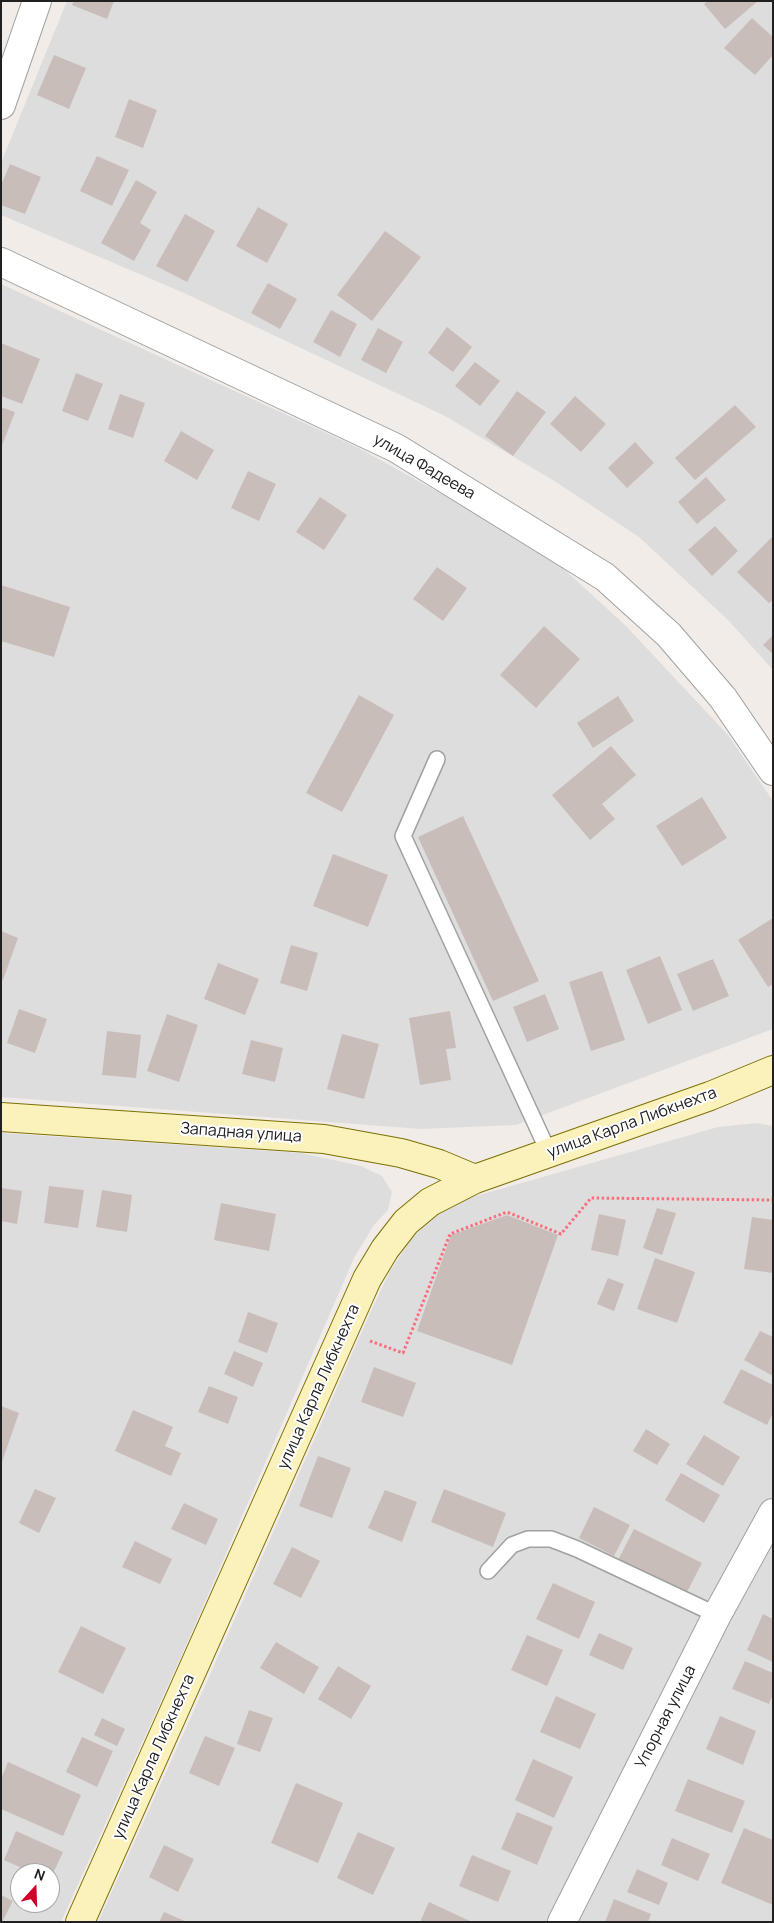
<!DOCTYPE html>
<html>
<head>
<meta charset="utf-8">
<style>
  body { margin:0 }
  #map { position:relative; width:774px; height:1923px; overflow:hidden; background:#f1ece7; font-family:Manrope,sans-serif }
  canvas { display:block }
  .frame { position:absolute; inset:0; border:2px solid #202020; pointer-events:none }
  .north { position:absolute; left:10px; top:1863px; width:50px; height:50px; box-sizing:border-box; background:#fff; border:1px solid #a6a6a6; border-radius:50%; rotate:20deg; font-size:14px; font-weight:700; line-height:20px; text-align:center; color:#202020 }
  .north::after { content:''; display:block; margin:auto; width:18px; height:22px; background:#d1002b; clip-path:polygon(50% 0,100% 100%,50% 72%,0 100%) }
</style>
</head>
<body>
<div id="map">
<canvas width="774" height="1923"></canvas>
<div class="frame"></div>
<div class="north">N</div>
</div>
<script>
const context = document.querySelector('canvas').getContext('2d');
context.lineJoin = 'round';
function paint(path, color) {
  context.fillStyle = color;
  context.fill(path, 'evenodd');
}
function toPath(rows) {
  const path = new Path2D();
  for (const r of rows) {
    path.moveTo(r[0], r[1]);
    for (let i = 2; i < r.length; i += 2) path.lineTo(r[i], r[i + 1]);
  }
  return path;
}
function strokePath(path, color, width, dash) {
  context.strokeStyle = color;
  context.lineWidth = width;
  context.lineCap = dash ? 'butt' : 'round';
  context.setLineDash(dash || []);
  context.stroke(path);
}
function write(font, color, halo, rows, align = 'center') {
  context.font = font + ' Manrope,sans-serif';
  context.lineWidth = 4;
  context.setLineDash([]);
  context.textBaseline = 'middle';
  context.strokeStyle = halo;
  context.fillStyle = color;
  for (const [text, x, y, turn = 0] of rows) {
    context.save();
    context.translate(x, y);
    context.rotate((+turn || 0) * Math.PI / 180);
    context.textAlign = isNaN(turn) ? turn : align;
    if (halo) context.strokeText(text, 0, 0);
    context.fillText(text, 0, 0);
    context.restore();
  }
}
const residential = toPath([
  [67,1,773,1,773,670,729,621,639,537,556,482,445,416,184,293,1,215,1,163],
  [1,284,357,447,544,551,625,625,728,735,773,801,773,1029,516,1125,421,1129,1,1097],
  [756,1123,773,1126,773,1922,98,1922,200,1697,371,1311,390,1271,410,1241,434,1215,455,1202,718,1127],
  [1,1133,301,1153,361,1166,382,1176,392,1192,388,1210,374,1225,354,1258,188,1641,61,1922,1,1922],
  [20,1873,50,1873,50,1903,20,1903]
]);
const building = toPath([
  [74,1,114,1,107,19,72,5],
  [708,1,758,1,725,29,704,4],
  [752,18,773,37,773,55,755,75,724,48],
  [54,55,86,68,69,109,37,95],
  [129,99,157,110,143,148,115,137],
  [97,156,129,170,112,206,80,191],
  [10,164,41,177,25,214,1,205,1,185],
  [136,180,157,192,140,223,151,230,134,261,101,243],
  [258,207,288,224,267,263,236,246],
  [185,214,215,231,187,282,156,266],
  [385,231,421,257,372,321,337,295],
  [268,283,297,299,280,329,251,313],
  [331,310,357,324,340,357,313,342],
  [447,327,472,347,453,372,428,353],
  [378,328,403,342,386,373,361,360],
  [1,343,40,359,22,404,1,396],
  [475,362,500,381,480,406,455,386],
  [76,373,103,384,88,421,62,411],
  [517,391,546,412,513,456,485,436],
  [120,394,145,403,133,438,108,429],
  [575,396,606,424,581,452,550,424],
  [735,405,756,427,695,480,675,458],
  [1,407,15,412,1,448],
  [181,431,214,450,197,480,164,461],
  [635,442,654,463,627,488,608,468],
  [248,471,276,484,259,521,231,508],
  [706,477,726,500,697,524,678,502],
  [320,497,347,515,324,550,296,532],
  [715,526,738,551,712,576,688,550],
  [773,536,773,600,769,603,737,572],
  [437,567,467,588,443,621,413,599],
  [1,585,70,607,54,657,1,641],
  [544,626,580,659,536,708,500,675],
  [773,635,773,654,763,645],
  [359,695,394,715,342,812,306,793],
  [618,696,634,721,593,748,577,723],
  [611,746,636,775,602,804,615,819,590,840,552,795],
  [702,797,727,838,682,866,656,826],
  [463,816,539,981,493,1001,418,837],
  [333,854,388,875,368,927,313,906],
  [773,918,773,984,768,987,738,940],
  [1,931,18,938,3,980,1,979],
  [291,945,318,953,307,991,280,983],
  [660,956,682,1010,648,1024,626,970],
  [713,959,729,996,693,1011,677,974],
  [218,963,259,979,245,1015,204,999],
  [602,971,625,1040,591,1051,569,982],
  [545,994,559,1029,527,1042,513,1007],
  [19,1009,47,1019,35,1053,7,1043],
  [450,1011,456,1048,446,1049,451,1080,420,1085,409,1018],
  [167,1014,198,1025,179,1082,147,1071],
  [107,1031,141,1035,136,1078,102,1075],
  [342,1034,379,1044,364,1099,327,1089],
  [251,1040,283,1048,275,1082,242,1074],
  [49,1186,84,1190,78,1228,44,1223],
  [1,1188,22,1191,17,1224,1,1221],
  [102,1190,132,1195,127,1232,96,1227],
  [221,1203,276,1214,269,1251,214,1240],
  [657,1208,676,1213,662,1255,643,1248],
  [599,1214,626,1220,618,1256,591,1250],
  [507,1215,558,1235,512,1365,417,1331,451,1235],
  [752,1217,773,1220,773,1273,744,1269],
  [655,1258,695,1272,677,1323,637,1309],
  [608,1278,624,1284,614,1311,597,1304],
  [248,1312,278,1323,267,1353,238,1342],
  [760,1331,773,1337,773,1376,744,1360],
  [234,1351,263,1363,253,1387,224,1374],
  [374,1367,416,1383,403,1417,361,1402],
  [741,1369,773,1385,773,1413,767,1425,723,1403],
  [209,1386,238,1397,228,1424,198,1412],
  [1,1406,19,1413,2,1462,1,1462],
  [133,1410,173,1427,165,1446,181,1453,171,1476,115,1451],
  [646,1429,670,1444,657,1465,633,1451],
  [704,1435,740,1457,723,1486,686,1464],
  [318,1456,351,1468,332,1518,299,1506],
  [681,1473,720,1495,704,1523,665,1500],
  [35,1489,56,1498,39,1533,19,1523],
  [444,1489,506,1513,493,1547,431,1522],
  [385,1490,417,1502,402,1542,368,1528],
  [184,1503,218,1519,206,1545,171,1529],
  [594,1507,630,1525,614,1556,579,1538],
  [634,1529,702,1563,686,1594,618,1560],
  [135,1541,172,1559,160,1584,122,1567],
  [292,1547,320,1561,301,1598,273,1584],
  [553,1583,595,1602,579,1639,536,1619],
  [763,1614,773,1619,773,1662,747,1650],
  [81,1626,126,1648,103,1694,58,1672],
  [599,1633,633,1648,623,1670,589,1655],
  [527,1635,563,1650,547,1686,511,1670],
  [276,1642,319,1667,304,1694,260,1668],
  [745,1661,773,1673,773,1695,769,1704,732,1689],
  [338,1666,371,1686,351,1719,318,1699],
  [556,1696,596,1714,580,1749,540,1732],
  [249,1710,273,1718,260,1752,237,1744],
  [720,1716,756,1731,743,1765,706,1749],
  [102,1718,125,1729,117,1746,94,1735],
  [205,1736,235,1748,219,1786,189,1773],
  [82,1737,113,1751,97,1787,66,1772],
  [533,1759,573,1777,554,1818,515,1800],
  [8,1762,81,1795,63,1836,1,1809,1,1779],
  [688,1779,745,1801,732,1833,675,1811],
  [296,1783,343,1803,318,1863,271,1843],
  [517,1812,553,1827,537,1865,501,1849],
  [744,1828,773,1840,773,1905,721,1883],
  [16,1831,63,1852,50,1880,50,1873,33,1873,4,1860],
  [358,1832,395,1848,373,1895,337,1878],
  [672,1838,710,1854,698,1881,661,1865],
  [164,1845,194,1859,178,1892,149,1877],
  [472,1855,511,1871,498,1902,459,1886],
  [637,1869,668,1883,659,1905,627,1892],
  [1,1895,13,1901,2,1922,1,1922],
  [614,1899,651,1914,648,1922,605,1922],
  [429,1902,472,1922,420,1922],
  [164,1912,187,1922,159,1922]
]);
const path = toPath([
  [370,1341,403,1353,450,1234,507,1212,561,1234,591,1198,773,1200]
]);
const lane = toPath([
  [437,759,403,836,549,1153],
  [488,1571,512,1545,528,1539,551,1539,577,1549,717,1615]
]);
const street = toPath([
  [1,105,37,1],
  [1,262,396,448,605,577,669,635,723,698,773,771],
  [562,1922,717,1615,773,1513]
]);
const secondary = toPath([
  [1,1117,324,1139,401,1153,439,1164,475,1179],
  [80,1922,367,1279,385,1249,406,1222,430,1202,475,1179,710,1096,773,1070]
]);
const streetNames = [
  ["улица Фадеева",424,467,30],
  ["улица Карла Либкнехта",632,1123,-20],
  ["Западная улица",241,1133,4],
  ["улица Карла Либкнехта",319,1387,-66],
  ["Упорная улица",666,1717,-63],
  ["улица Карла Либкнехта",154,1757,-66]
];
paint(residential, '#deddde');
paint(building, '#c9bdba');
strokePath(lane, '#a1a1a1', 18);
strokePath(street, '#a1a1a1', 30);
strokePath(secondary, '#7c7003', 30);
strokePath(path, '#fc6d7b', 3, [2.5, 2.5]);
strokePath(lane, '#fff', 15);
strokePath(street, '#fff', 28);
strokePath(secondary, '#fbf1bb', 28);
write('16px', '#202020', '#fff', streetNames);
</script>
</body>
</html>
